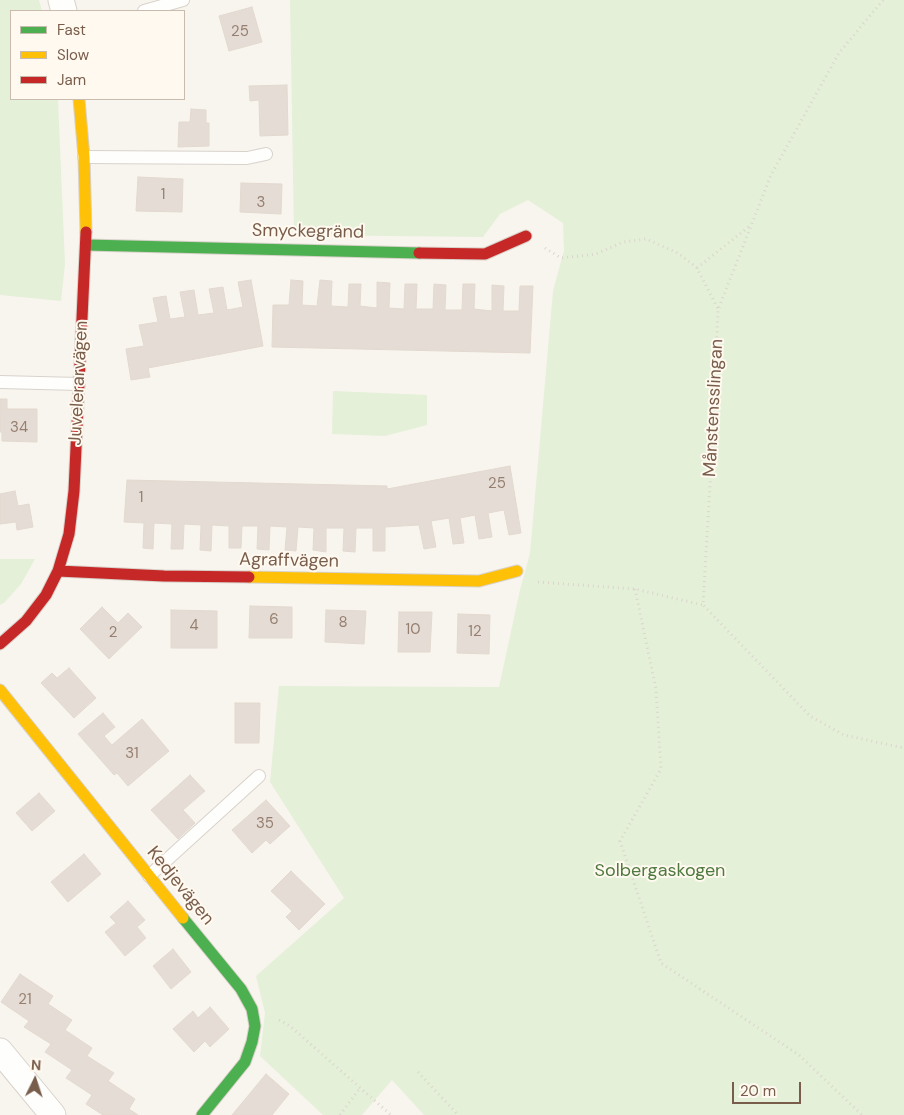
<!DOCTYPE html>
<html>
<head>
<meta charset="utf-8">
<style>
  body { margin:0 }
  #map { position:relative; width:904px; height:1115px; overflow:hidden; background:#f8f5ee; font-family:"DM Sans",sans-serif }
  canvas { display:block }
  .legend { position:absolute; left:10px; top:10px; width:175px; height:90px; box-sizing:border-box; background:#fff9f0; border:1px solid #c9bbae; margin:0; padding:6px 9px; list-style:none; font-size:15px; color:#795d4b }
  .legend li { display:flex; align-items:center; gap:10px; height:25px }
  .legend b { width:25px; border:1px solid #c9bbae }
  .north { position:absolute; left:10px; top:1055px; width:50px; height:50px; -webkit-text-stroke:4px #fff9f0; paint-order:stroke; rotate:4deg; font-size:14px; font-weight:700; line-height:20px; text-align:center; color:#795d4b }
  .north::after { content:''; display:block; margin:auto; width:18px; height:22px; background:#795d4b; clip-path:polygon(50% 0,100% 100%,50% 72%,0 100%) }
  .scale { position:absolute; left:732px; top:1082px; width:69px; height:22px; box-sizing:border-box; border:2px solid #795d4b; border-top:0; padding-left:6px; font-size:15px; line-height:18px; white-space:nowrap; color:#795d4b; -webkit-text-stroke:4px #fff9f0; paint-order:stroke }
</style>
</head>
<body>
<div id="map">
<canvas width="904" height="1115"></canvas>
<ul class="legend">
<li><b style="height:6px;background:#4caf50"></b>Fast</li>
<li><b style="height:6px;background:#ffc107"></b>Slow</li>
<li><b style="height:6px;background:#c62828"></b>Jam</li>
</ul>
<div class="north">N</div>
<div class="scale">20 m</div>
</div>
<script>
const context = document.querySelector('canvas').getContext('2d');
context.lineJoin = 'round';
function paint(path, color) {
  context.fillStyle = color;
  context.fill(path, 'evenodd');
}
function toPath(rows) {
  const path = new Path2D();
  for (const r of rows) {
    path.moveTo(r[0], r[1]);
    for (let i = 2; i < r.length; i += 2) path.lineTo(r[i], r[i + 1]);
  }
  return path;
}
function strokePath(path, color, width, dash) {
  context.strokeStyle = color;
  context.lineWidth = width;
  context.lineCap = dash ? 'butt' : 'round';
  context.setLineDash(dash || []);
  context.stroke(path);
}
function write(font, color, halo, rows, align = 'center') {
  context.font = font + ' "DM Sans",sans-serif';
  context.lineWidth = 4;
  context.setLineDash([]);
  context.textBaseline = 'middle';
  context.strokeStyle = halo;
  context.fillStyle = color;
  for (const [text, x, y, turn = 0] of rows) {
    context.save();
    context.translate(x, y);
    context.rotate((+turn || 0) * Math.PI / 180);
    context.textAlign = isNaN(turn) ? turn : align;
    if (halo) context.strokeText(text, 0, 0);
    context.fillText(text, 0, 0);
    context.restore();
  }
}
const green = toPath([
  [0,0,39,0,42,11,11,11,11,99,58,99,65,264,61,301,0,295],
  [290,0,904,0,904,1115,424,1115,392,1080,362,1115,323,1115,260,1056,265,1013,256,976,344,898,270,782,279,686,499,687,520,590,530,553,553,291,564,250,563,223,528,200,500,214,483,237,294,235],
  [333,391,427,395,427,425,385,436,332,434],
  [0,559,35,559,21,584,4,603,0,605]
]);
const building = toPath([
  [252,7,262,42,229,51,219,16,252,7],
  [287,85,288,135,260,136,259,100,250,101,249,86,287,85],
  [191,109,206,110,206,123,209,123,209,146,178,147,179,122,190,122,191,109],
  [138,177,183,179,182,212,136,211,138,177],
  [241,183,282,184,281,214,240,212,241,183],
  [251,280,263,346,148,368,150,377,131,380,126,349,144,346,139,325,158,322,153,298,166,296,170,319,185,317,180,292,194,290,198,315,214,313,209,289,223,287,227,310,243,307,238,282,251,280],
  [291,280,303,281,302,305,317,306,320,280,332,281,331,306,348,307,349,284,361,284,360,306,377,308,377,282,390,283,389,308,404,309,405,284,417,284,416,309,433,309,434,284,446,285,445,310,462,310,463,284,475,284,474,309,492,311,492,285,504,286,503,311,519,311,520,286,533,286,530,353,272,347,273,305,289,305,291,280],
  [0,399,7,399,7,409,37,409,37,442,2,441,2,432,0,432,0,399],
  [510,466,521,533,509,535,504,510,488,513,492,537,479,539,475,515,460,518,464,543,453,544,449,518,431,521,436,547,424,549,419,525,385,527,385,551,373,551,373,528,356,528,355,552,343,551,344,528,326,528,326,552,313,550,314,528,298,527,296,551,285,550,287,527,270,526,269,550,257,549,258,526,242,526,241,548,229,548,229,526,212,525,211,551,200,550,201,525,184,524,183,549,171,549,172,524,154,523,153,549,143,548,144,523,124,522,127,480,387,486,387,489,510,466],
  [15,491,18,506,29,504,33,527,17,530,16,522,0,524,0,494,15,491],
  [250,606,292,607,292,638,249,638,250,606],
  [102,607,118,623,128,613,142,627,109,659,80,629,102,607],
  [171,610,217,611,217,648,171,648,171,610],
  [326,610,366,611,364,644,325,642,326,610],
  [399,612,432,612,430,652,398,652,399,612],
  [458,614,490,615,489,654,457,653,458,614],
  [69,668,96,698,74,718,41,683,52,673,57,678,69,668],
  [235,703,260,703,259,743,235,743,235,703],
  [103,713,115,727,104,736,112,745,142,719,169,751,128,786,117,773,114,775,78,734,103,713],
  [190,775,205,791,183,810,195,823,178,839,151,810,190,775],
  [39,793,55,811,32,831,16,813,39,793],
  [266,800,290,826,270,844,266,840,252,853,232,830,266,800],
  [84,854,101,874,68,902,51,882,84,854],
  [291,871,325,904,299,930,286,917,292,911,271,891,291,871],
  [128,901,145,920,137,927,146,938,125,956,105,932,116,923,110,917,128,901],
  [173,949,191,972,171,989,153,966,173,949],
  [20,974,53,996,48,1004,72,1020,65,1030,92,1048,87,1056,114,1073,108,1081,135,1099,129,1109,138,1115,103,1115,86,1104,92,1095,66,1078,72,1070,45,1052,51,1044,24,1027,29,1021,1,1002,20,974],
  [210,1007,229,1029,210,1047,205,1041,194,1052,173,1029,193,1011,198,1018,210,1007],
  [266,1074,289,1094,272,1115,232,1115,266,1074]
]);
const path = toPath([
  [883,0,839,53,771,175,718,310,711,467,703,605,810,716,844,735,904,748],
  [545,248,561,258,596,254,623,242,646,239,678,253,697,268,718,309],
  [697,268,751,225],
  [538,582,635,589,703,605],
  [635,589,656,689,661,769,620,841,661,963,799,1055,862,1115],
  [279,1020,290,1026,391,1115],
  [418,1072,458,1115],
  [340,1115,360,1088]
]);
const lane = toPath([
  [144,11,183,0],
  [84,157,247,158,266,154],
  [0,382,79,384],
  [149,876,259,776]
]);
const street = toPath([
  [61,0,64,11],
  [0,1051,53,1115]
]);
const fast = toPath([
  [86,245,419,253],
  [183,918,241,989,252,1009,255,1026,252,1042,245,1062,202,1115]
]);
const slow = toPath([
  [79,99,84,157,86,232],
  [249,577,479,581,517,571],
  [0,690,183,918]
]);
const jam = toPath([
  [419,253,485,254,526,236],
  [58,571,164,576,249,577],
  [0,644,26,621,46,595,58,571,69,534,74,491,86,232]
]);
const numberNames = [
  ["25",240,32],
  ["1",163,195],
  ["3",261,203],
  ["34",19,428],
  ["25",497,484],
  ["1",141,498],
  ["6",274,620],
  ["8",343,623],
  ["4",194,626],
  ["10",413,630],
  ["12",475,632],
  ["2",113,633],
  ["31",132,754],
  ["35",265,824],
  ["21",25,1000]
];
const streetNames = [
  ["Smyckegränd",308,232,1],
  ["Juvelerarvägen",79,383,-87],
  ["Månstensslingan",714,408,-87],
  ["Agraffvägen",289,561,1],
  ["Kedjevägen",180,886,51]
];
const parkNames = [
  ["Solbergaskogen",660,871]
];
paint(green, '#e4f0d8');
paint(building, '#e5ddd5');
strokePath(building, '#e2d8cf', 1);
strokePath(lane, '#d8d2cb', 14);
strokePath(street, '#d8d2cb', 27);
strokePath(fast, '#d8d1c9', 13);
strokePath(slow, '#d8d1c9', 13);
strokePath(jam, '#d8d1c9', 13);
strokePath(path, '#dbd5ce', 3, [1, 4]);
strokePath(lane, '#fefefc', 12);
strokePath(street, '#fefefc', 25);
strokePath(fast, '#4caf50', 11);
strokePath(slow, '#ffc107', 11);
strokePath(jam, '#c62828', 11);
write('15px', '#967f70', null, numberNames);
write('18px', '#795d4b', '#fff9f0', streetNames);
write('18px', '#4e793f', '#fff9f0', parkNames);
</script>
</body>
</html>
